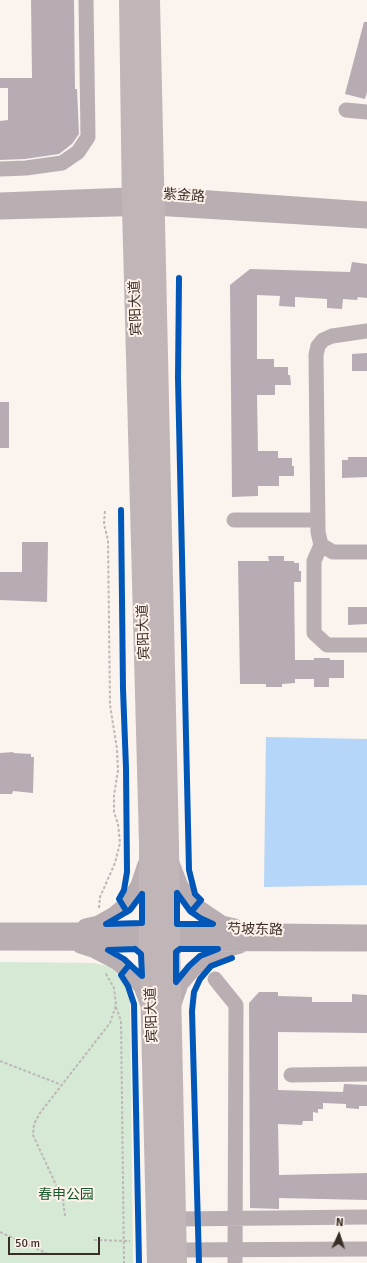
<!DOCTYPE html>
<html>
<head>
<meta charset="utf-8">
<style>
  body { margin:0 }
  #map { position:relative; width:367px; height:1263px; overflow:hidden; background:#faf3ee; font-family:Signika,sans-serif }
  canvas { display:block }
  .north { position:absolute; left:319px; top:1215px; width:40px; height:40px; -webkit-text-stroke:3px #fef2ea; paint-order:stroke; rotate:3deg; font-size:11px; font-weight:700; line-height:16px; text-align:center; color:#3a2f27 }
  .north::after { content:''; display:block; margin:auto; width:14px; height:18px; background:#3a2f27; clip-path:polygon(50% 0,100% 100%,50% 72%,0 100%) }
  .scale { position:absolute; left:8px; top:1237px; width:92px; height:18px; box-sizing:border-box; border:2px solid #3a2f27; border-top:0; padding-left:5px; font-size:12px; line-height:14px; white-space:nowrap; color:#3a2f27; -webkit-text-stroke:3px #fef2ea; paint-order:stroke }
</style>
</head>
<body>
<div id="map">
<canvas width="367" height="1263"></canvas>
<div class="north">N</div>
<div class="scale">50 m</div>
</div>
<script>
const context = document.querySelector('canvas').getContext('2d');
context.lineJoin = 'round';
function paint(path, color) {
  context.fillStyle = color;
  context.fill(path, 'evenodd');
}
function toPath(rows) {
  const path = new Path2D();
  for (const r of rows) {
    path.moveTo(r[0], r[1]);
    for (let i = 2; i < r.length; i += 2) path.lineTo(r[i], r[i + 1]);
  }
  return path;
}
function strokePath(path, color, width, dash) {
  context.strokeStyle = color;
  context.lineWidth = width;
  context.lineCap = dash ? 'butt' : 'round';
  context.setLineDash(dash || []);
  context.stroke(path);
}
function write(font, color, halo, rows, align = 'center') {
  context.font = font + ' Signika,"Noto Sans SC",sans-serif';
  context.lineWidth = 4;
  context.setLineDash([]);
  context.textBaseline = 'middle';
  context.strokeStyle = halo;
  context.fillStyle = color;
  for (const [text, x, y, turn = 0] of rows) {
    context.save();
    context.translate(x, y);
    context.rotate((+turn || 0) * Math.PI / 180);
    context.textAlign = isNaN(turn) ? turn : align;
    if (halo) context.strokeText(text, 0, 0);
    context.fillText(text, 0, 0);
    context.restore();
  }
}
const green = toPath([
  [0,962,94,963,111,967,125,983,130,999,133,1263,0,1263]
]);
const water = toPath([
  [266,737,367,739,367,885,264,887]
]);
const building = toPath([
  [31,0,74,0,75,89,77,89,79,134,72,144,59,154,25,159,0,160,0,121,8,120,8,88,0,88,0,78,32,78],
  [364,22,367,22,367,92,365,99,345,94],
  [352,262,367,264,367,298,358,297,357,300,343,299,342,309,327,308,327,299,295,297,295,307,279,306,280,296,257,295,257,359,274,359,274,367,288,367,288,375,290,375,291,385,275,385,275,395,257,395,258,451,278,451,278,458,292,458,292,466,294,466,294,476,279,476,279,486,258,486,258,496,232,497,230,285,250,269,350,272],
  [367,353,367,371,352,371,352,354],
  [0,402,9,402,9,448,0,448],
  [348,457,367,457,367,477,342,478,342,460,348,460],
  [22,542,48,542,47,602,0,600,0,572,22,572],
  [268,556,284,556,284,561,294,561,294,563,299,563,299,571,301,571,301,582,294,582,295,660,314,660,314,658,330,658,330,660,344,660,344,678,329,678,329,687,314,687,314,679,295,679,295,683,282,684,282,687,266,687,266,684,240,684,238,561,269,561],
  [348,607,367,607,367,624,348,625],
  [14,752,13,753,31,754,31,757,34,757,33,793,13,791,12,794,0,794,0,753],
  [259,992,278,992,278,996,312,997,312,1002,352,1002,352,994,367,995,367,1033,278,1032,278,1090,343,1092,344,1084,367,1085,367,1106,359,1106,359,1109,346,1108,346,1104,323,1103,323,1109,318,1109,318,1113,313,1112,313,1121,303,1121,302,1125,278,1124,279,1175,367,1173,367,1200,279,1198,279,1209,250,1208,249,1003]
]);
const path = toPath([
  [99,908,100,897,115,863,120,843,118,824,114,812,114,795,118,771,117,749,110,705,108,540,104,524,105,509],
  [116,1007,121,1021,124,1263],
  [0,1061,62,1085],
  [65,1216,63,1200,33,1135,34,1124,40,1113,110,1023,116,1005,114,988,105,972],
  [0,1232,48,1254],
  [94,1240,130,1241]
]);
const minor = toPath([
  [346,110,367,112],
  [0,169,26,168,62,163,78,152,88,137,86,0],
  [0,200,154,194,367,209],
  [0,212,154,208,367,221],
  [367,331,332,336,323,340,318,346,316,355,318,532,321,545,333,552,367,552],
  [234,520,318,520],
  [321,545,314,561,314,633,327,645,367,645],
  [172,863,181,886,194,904,222,923,235,926],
  [85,926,98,923,114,914,127,903,138,885,145,864],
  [0,930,169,930,367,932],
  [0,943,367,944],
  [80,946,93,950,116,962,130,974,141,987,148,1005],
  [215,979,236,1005,235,1263],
  [174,1004,181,984,193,970,209,958,229,949,240,946],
  [291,1075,367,1074],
  [175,1219,367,1217],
  [176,1250,367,1249]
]);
const highway = toPath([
  [130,0,133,208,150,843,150,942,158,1263],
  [149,0,168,845,169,943,176,1263]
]);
const cycleway = toPath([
  [179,278,178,378,189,870,195,894,201,900,191,912],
  [121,510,123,689,126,768,127,872,124,890,119,899,127,912],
  [177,893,190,911,200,918,213,924,177,924,177,893],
  [142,894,142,923,106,924,130,910,142,894],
  [135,949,141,954,142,976,124,959,108,950,135,949],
  [180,949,218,949,200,956,189,966,176,982,176,952,180,949],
  [129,965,121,975,128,986,134,1004,139,1263],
  [199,1263,192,1011,194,992,200,979,211,966,232,958]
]);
const streetNames = [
  ["紫金路",184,196,4],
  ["宾阳大道",136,308,-92],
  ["宾阳大道",144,632,-92],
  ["芍坡东路",255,930,1],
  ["宾阳大道",152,1015,-92]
];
const parkNames = [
  ["春申公园",66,1195]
];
paint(green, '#d5e9d4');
paint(water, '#b5d6f8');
paint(building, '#b7acb3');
strokePath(path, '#beb7b8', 2, [3, 2]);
strokePath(minor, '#b9afb3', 15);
strokePath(highway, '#c0b6b8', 22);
strokePath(cycleway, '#0057b8', 6);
write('14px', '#3a2f27', '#fef2ea', streetNames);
write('14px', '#17582d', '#fef2ea', parkNames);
</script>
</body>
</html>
